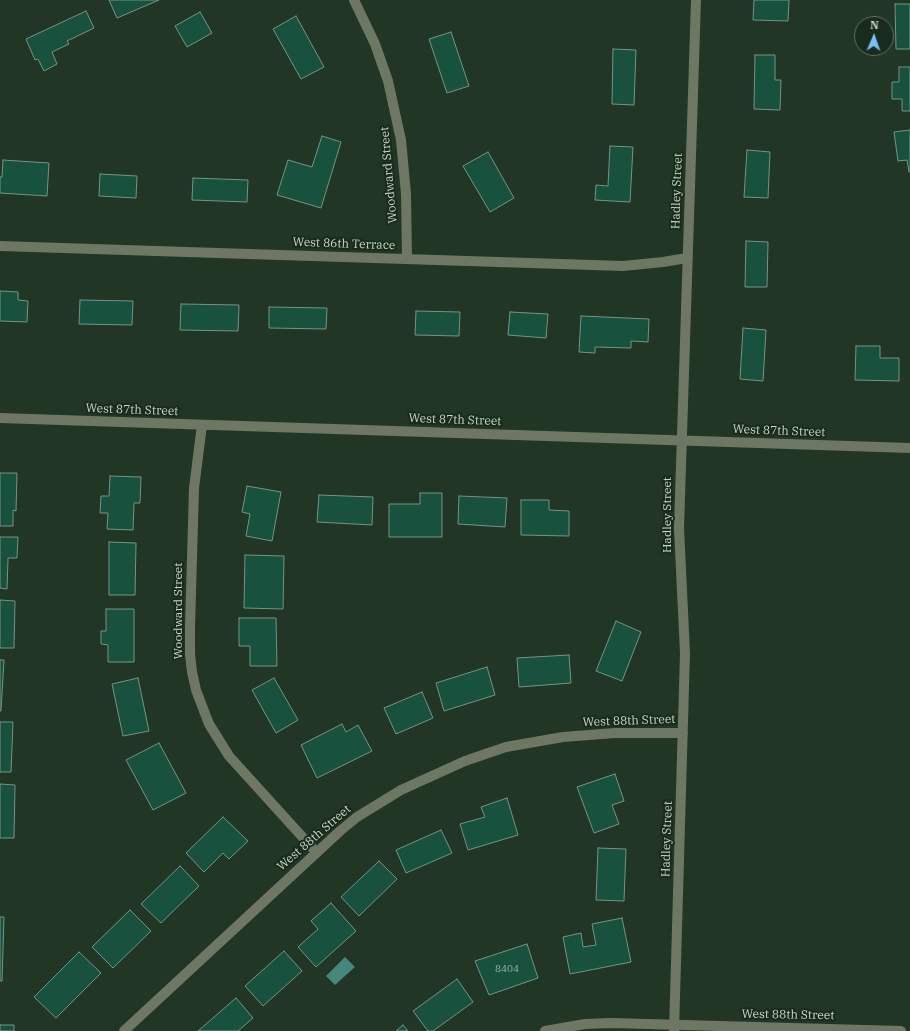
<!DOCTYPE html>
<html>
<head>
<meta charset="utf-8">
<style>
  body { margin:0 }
  #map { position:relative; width:910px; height:1031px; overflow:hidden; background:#223625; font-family:"IBM Plex Serif",serif }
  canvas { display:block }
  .north { position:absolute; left:854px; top:16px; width:40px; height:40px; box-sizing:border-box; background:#192c1b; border:1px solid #5f7061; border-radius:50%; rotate:2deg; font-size:11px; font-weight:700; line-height:16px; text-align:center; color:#c9d5ca }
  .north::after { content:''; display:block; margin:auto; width:14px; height:18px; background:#76c0f7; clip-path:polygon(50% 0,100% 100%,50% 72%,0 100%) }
</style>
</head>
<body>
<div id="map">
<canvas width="910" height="1031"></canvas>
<div class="north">N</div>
</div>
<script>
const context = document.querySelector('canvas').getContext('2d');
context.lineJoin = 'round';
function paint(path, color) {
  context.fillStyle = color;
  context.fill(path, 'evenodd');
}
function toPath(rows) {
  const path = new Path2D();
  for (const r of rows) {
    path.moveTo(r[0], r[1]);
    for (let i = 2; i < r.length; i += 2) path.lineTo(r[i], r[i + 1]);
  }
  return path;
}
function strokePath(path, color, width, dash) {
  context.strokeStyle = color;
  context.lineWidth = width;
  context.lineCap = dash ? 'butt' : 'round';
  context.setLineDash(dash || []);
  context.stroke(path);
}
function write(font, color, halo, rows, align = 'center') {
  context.font = font + ' "IBM Plex Serif",serif';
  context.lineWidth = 4;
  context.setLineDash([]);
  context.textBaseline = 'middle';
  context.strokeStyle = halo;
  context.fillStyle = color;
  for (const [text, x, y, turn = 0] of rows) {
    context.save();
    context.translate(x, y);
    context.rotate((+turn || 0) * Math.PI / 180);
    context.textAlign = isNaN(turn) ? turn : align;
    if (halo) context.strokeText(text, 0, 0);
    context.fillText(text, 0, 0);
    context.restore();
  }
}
const water = toPath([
  [345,957,355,967,335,985,326,976]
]);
const building = toPath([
  [109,0,159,0,117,18,109,0],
  [754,0,789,0,788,21,753,20,754,0],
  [895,4,910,4,910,49,896,49,895,4],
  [86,11,94,28,67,41,69,44,52,52,57,64,44,71,38,59,35,60,26,39,86,11],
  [200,12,212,33,187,47,175,26,200,12],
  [296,16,324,67,301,79,273,29,296,16],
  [451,32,469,86,447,93,429,39,451,32],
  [613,49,636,50,634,105,612,104,613,49],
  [755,55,775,55,775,80,781,80,780,110,754,109,755,55],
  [899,67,910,67,910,111,902,111,902,99,892,99,892,82,899,82,899,67],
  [910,130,910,172,909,172,907,160,898,161,894,132,910,130],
  [322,136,341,142,321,208,277,195,288,160,312,167,322,136],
  [610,146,633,147,630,202,595,200,596,185,608,186,610,146],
  [747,150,770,152,768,198,744,197,747,150],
  [488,152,514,198,490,212,463,166,488,152],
  [3,160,49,163,47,196,0,193,0,177,2,177,3,160],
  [100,174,137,176,136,198,99,196,100,174],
  [193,178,248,180,247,202,192,200,193,178],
  [746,241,768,242,767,287,745,287,746,241],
  [0,291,18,292,18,300,28,301,27,322,0,321,0,291],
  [80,300,133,301,132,325,79,324,80,300],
  [181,304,239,305,238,331,180,330,181,304],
  [269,307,327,308,326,329,269,328,269,307],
  [416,311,460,312,459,336,415,335,416,311],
  [510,312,548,314,546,338,508,335,510,312],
  [581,316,649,319,648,342,631,341,631,348,595,347,595,353,579,352,581,316],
  [743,328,766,330,763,381,740,379,743,328],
  [856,346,880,346,880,358,899,358,899,381,855,380,856,346],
  [0,473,17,473,16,511,13,510,13,526,0,526,0,473],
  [110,476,141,477,140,503,134,503,133,530,107,529,108,513,100,513,101,496,109,496,110,476],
  [247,486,281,492,272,541,246,536,250,514,242,512,247,486],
  [420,493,442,493,442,537,389,537,389,504,420,504,420,493],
  [319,495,373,497,372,525,317,522,319,495],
  [459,496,507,498,505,527,458,524,459,496],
  [521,500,549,500,549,510,569,511,569,536,521,535,521,500],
  [0,537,18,537,17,558,8,558,7,589,0,588,0,537],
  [109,542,136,543,135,595,109,595,109,542],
  [245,555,284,556,283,609,244,608,245,555],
  [0,600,15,601,14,648,0,648,0,600],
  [106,609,134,609,134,662,108,662,108,645,101,644,101,631,106,631,106,609],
  [239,618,276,618,277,666,250,666,250,646,239,646,239,618],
  [616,621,641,632,622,681,596,671,616,621],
  [569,655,571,683,519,687,517,658,569,655],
  [0,660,4,660,1,711,0,711,0,660],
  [487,667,495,695,444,711,436,683,487,667],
  [138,678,149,731,123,736,112,684,138,678],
  [274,678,298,720,276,733,252,690,274,678],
  [422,692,433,718,396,734,384,708,422,692],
  [0,722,13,722,11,772,0,772,0,722],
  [342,724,346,732,358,725,372,751,317,778,301,745,342,724],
  [159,743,186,793,153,810,126,760,159,743],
  [615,774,624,801,612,805,619,824,594,833,577,787,615,774],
  [0,784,15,785,14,838,0,838,0,784],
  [507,798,518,835,468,850,460,824,485,817,481,807,507,798],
  [223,817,248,841,229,859,223,853,204,872,186,853,223,817],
  [441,830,452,853,406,873,396,850,441,830],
  [598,848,626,849,624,901,596,900,598,848],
  [379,861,397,879,359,916,341,897,379,861],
  [180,866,199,886,161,923,141,904,180,866],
  [331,903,356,931,316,967,298,947,318,929,311,921,331,903],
  [130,910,151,931,113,968,92,947,130,910],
  [0,917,4,917,2,981,0,981,0,917],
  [622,918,631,962,570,974,563,937,581,933,583,947,596,945,592,924,622,918],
  [527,944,538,978,489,995,475,961,527,944],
  [284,951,302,971,263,1006,245,986,284,951],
  [79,952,101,973,56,1018,34,997,79,952],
  [457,979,473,1002,433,1031,428,1031,413,1011,457,979],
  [236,998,253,1018,238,1031,198,1031,236,998],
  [0,1025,14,1025,14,1031,0,1031,0,1025],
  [403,1025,408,1031,396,1031,403,1025]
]);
const minor = toPath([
  [354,0,375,44,388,81,401,140,406,194,407,259],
  [0,246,623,266,663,262,687,258],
  [0,418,910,448],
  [202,425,194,488,190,627,190,654,192,672,196,690,209,724,229,756,316,852],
  [124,1031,340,831,357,817,401,790,465,761,506,747,563,737,615,733,683,733],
  [545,1031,585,1024,611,1023,901,1031],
  [674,1031,685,653,679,528,696,0]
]);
const numberNames = [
  ["8404",507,969]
];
const streetNames = [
  ["Woodward Street",389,175,-95],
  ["Hadley Street",677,191,-88],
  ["West 86th Terrace",344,244,2],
  ["West 87th Street",132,410,2],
  ["West 87th Street",455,420,2],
  ["West 87th Street",779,431,2],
  ["Hadley Street",668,515,-90],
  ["Woodward Street",179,611,-90],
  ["West 88th Street",629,721,-2],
  ["West 88th Street",314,838,-41],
  ["Hadley Street",667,839,-88],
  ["West 88th Street",788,1015,1]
];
paint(water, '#45867f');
paint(building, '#18513e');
strokePath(building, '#759487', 1);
strokePath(minor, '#6d7764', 10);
write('10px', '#9db4a7', null, numberNames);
write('12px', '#c9d5ca', '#192c1b', streetNames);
</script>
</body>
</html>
